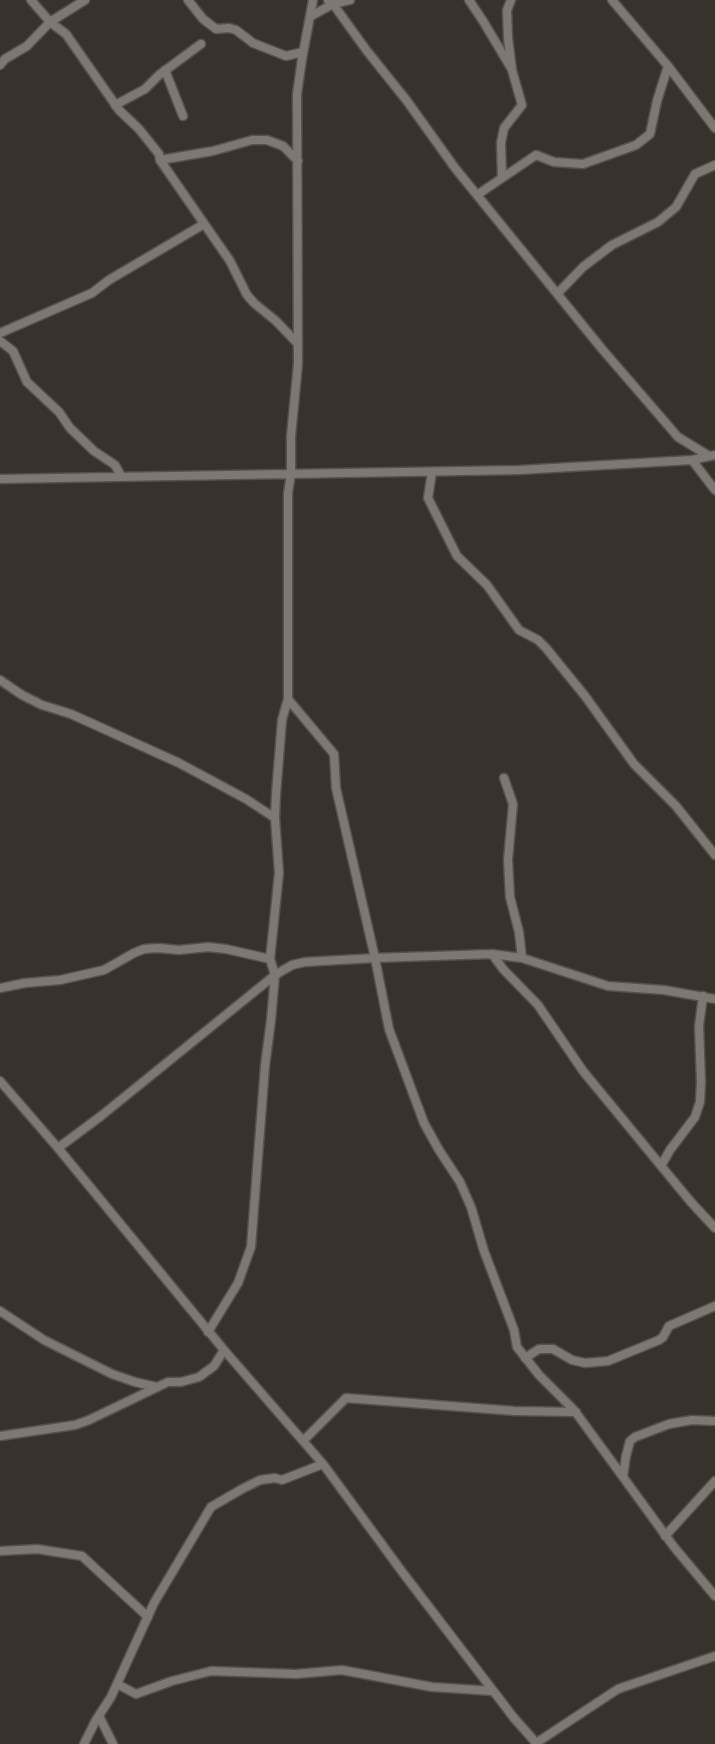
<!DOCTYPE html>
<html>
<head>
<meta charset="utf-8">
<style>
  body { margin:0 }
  canvas { display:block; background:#38322d }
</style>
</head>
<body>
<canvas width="715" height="1744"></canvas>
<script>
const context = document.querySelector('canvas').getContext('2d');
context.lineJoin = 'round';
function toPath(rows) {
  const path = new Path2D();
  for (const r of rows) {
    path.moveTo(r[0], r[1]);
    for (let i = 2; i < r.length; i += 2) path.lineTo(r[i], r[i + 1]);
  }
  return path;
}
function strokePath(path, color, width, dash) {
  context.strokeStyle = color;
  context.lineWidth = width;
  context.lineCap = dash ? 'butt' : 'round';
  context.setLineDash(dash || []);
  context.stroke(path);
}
const minor = toPath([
  [31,0,50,22,66,34,119,110,139,129,159,154,160,160,230,261,247,295,254,303,276,321,298,344],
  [188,0,203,19,216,29,229,28,236,30,253,43,286,56,303,52],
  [328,0,333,4,367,51,407,101,455,168,602,349,678,437,709,456],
  [469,0,483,21,511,68],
  [612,0,668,66,715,128],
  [311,16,333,4,350,0],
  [0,65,5,59,27,46,50,22,85,0],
  [165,70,183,116],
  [115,105,145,89,159,75,201,44],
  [160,160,213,151,252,140,267,140,283,146,298,161],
  [502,178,501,143,504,128,522,105,512,70,508,38,507,10,511,0],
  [477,195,536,155,554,162,583,164,636,145,650,134,657,101,668,66],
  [558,293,583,267,612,245,658,222,676,207,695,174,715,165],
  [0,333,92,293,109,280,204,224],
  [0,341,13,351,27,382,59,412,70,428,94,451,115,465,121,476],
  [692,460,715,490],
  [432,472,428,498,457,556,487,585,519,630,538,640,546,648,585,696,634,764,676,806,715,855],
  [0,479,519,470,692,460,715,455],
  [0,680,22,695,42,705,71,714,179,763,246,799,275,818],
  [288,699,334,754,336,788,375,958,389,1029,424,1123,439,1150,460,1182,471,1207,484,1251,514,1330,517,1347,539,1375,574,1410,623,1477],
  [504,778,513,804,508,860,509,879,510,897,519,932,522,958],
  [492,954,503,969,538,1005,583,1071,690,1201,715,1228],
  [0,988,25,983,60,980,104,970,134,953,144,949,158,948,179,950,208,947,226,949,270,959],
  [0,1081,58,1148,224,1350,323,1464,403,1573,514,1718,537,1744],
  [58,1148,101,1116,275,975,292,965,305,962,375,958,492,954,522,958,608,986,664,990,715,999],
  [661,1166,670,1150,695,1117,700,1102,701,1082,699,1026,703,996],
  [0,1311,44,1340,112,1374,135,1382,157,1387],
  [208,1332,238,1283,251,1247,265,1066,271,1020,275,975,270,959,279,873,275,818,276,794,282,720,288,699,288,493,291,474,291,436,298,364,297,94,302,59,313,0],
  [525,1358,539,1349,553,1349,572,1360,585,1363,608,1361,659,1340,663,1337,669,1326,715,1306],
  [715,1421,692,1420,669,1424,635,1437,630,1441,626,1456,623,1477,674,1547,715,1596],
  [0,1436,75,1425,89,1420,168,1382,181,1382,199,1377,214,1366,224,1350],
  [303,1441,346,1398,515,1411,576,1412],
  [665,1536,715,1481],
  [0,1551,37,1549,82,1556,148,1617],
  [117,1684,136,1694,172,1681,211,1671,296,1674,342,1670,432,1687,493,1691],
  [96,1720,111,1697,154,1603,211,1507,242,1489,260,1480,275,1478,282,1480,323,1464],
  [536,1743,618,1689,715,1656],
  [84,1744,96,1720,100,1718,113,1744]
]);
strokePath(minor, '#56514d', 11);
strokePath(minor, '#7e7873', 8);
</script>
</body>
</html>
